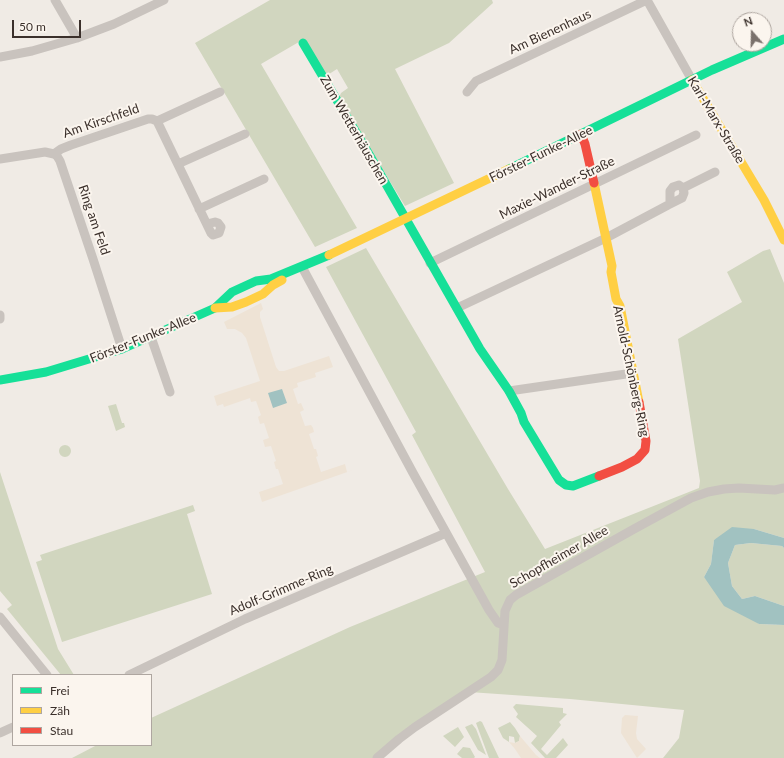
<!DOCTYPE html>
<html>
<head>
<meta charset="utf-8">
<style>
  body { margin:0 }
  #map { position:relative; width:784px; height:758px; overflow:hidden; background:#f0ebe5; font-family:Lato,sans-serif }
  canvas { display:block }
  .legend { position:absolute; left:12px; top:674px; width:140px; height:72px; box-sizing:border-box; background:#fbf5ee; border:1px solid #aea6a0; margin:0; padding:5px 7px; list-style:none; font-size:12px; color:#3b302b }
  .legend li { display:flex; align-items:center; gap:8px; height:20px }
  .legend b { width:20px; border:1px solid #aea6a0 }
  .north { position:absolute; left:732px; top:12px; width:40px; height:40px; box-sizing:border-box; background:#fbf5ee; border:1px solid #aea6a0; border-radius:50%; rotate:340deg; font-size:11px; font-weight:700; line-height:16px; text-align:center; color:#3b302b }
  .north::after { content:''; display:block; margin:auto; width:14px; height:18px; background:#7a716c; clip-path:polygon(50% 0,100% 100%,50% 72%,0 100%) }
  .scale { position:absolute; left:12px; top:20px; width:69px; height:18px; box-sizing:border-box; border:2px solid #3b302b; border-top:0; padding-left:5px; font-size:12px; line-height:14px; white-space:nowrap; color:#3b302b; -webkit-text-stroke:3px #fbf5ee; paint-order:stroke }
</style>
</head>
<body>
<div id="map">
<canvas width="784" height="758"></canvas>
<ul class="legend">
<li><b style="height:5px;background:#16e098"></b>Frei</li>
<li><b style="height:5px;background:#ffcf43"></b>Zäh</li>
<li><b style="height:5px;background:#f24e42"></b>Stau</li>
</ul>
<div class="north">N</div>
<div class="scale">50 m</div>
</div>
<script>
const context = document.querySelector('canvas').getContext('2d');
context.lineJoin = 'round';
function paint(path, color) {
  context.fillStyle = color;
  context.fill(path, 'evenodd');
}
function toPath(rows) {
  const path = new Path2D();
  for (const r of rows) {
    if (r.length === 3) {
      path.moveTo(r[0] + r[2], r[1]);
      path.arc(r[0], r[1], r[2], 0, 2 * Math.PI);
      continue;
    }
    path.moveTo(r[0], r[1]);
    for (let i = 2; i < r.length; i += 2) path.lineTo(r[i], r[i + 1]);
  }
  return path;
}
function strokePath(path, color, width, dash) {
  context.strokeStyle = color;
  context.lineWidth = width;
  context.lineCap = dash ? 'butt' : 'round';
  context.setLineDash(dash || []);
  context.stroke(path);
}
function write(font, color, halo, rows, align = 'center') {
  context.font = font + ' Lato,sans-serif';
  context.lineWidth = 4;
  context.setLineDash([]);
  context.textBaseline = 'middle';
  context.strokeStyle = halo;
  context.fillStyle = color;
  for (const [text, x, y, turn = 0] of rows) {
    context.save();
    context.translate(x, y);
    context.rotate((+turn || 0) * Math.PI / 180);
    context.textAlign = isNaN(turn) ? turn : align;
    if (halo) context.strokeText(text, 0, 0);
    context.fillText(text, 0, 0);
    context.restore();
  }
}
const green = toPath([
  [270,0,492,0,493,3,449,43,395,69,454,183,405,206,339,98,341,93,348,88,337,69,326,76,304,39,261,64,357,228,315,247,195,43],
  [366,248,508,489,545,549,699,488,700,481,678,339,742,302,727,272,763,251,770,249,784,283,784,538,754,529,714,540,711,564,704,577,759,624,784,625,784,758,663,758,679,738,684,710,570,699,469,692,377,758,72,758,97,745,151,745,151,718,350,627,485,572,412,435,416,432,326,267],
  [116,404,122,423,124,423,125,427,116,431,108,406],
  [65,451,6],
  [0,472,58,649,74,675,61,675,7,609,12,605,0,591],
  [193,505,195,511,187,514,212,594,62,642,36,562,42,560,40,555],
  [751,543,782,546,784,548,784,606,755,596,742,599,732,586,728,563,735,545],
  [516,704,563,708,563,713,567,714,559,722,561,725,541,749,547,755,563,738,568,745,556,758,545,758,531,743,537,736,516,717,518,714,513,707],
  [480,721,482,722,499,758,489,758,476,723],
  [510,722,515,728,520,736,519,741,515,743,514,737,509,736,509,742,503,738,498,728],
  [472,724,476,729,486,755,478,750,465,727],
  [458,727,464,737,455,747,443,736],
  [463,747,470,748,475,757,474,758,462,758,457,754]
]);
const plaza = toPath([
  [261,303,263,309,260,312,260,317,276,367,279,371,284,371,329,356,333,367,315,373,316,377,297,383,298,387,293,389,298,404,301,403,304,410,300,412,305,426,311,425,313,428,314,432,309,434,314,449,316,449,318,456,316,457,321,472,345,464,347,472,353,470,262,502,259,492,283,484,278,469,276,469,274,462,276,461,271,446,265,447,263,440,269,438,264,423,260,424,258,417,261,415,256,401,251,402,250,398,224,407,223,404,217,406,214,396,260,381,246,338,242,333,235,329,227,329,224,322],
  [625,715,638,716,636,733,637,739,646,749,637,758,621,733,622,718],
  [520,736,536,755,540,758,521,758,515,749,509,742,515,743,519,741]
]);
const water = toPath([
  [282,389,287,403,273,408,268,393],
  [732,527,754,529,784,538,784,548,782,546,751,543,735,545,728,563,732,586,742,599,755,596,784,606,784,625,759,624,724,606,704,577,711,564,714,540]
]);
const street = toPath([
  [55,0,77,38],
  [647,0,692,80],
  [0,57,32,51,77,38,114,24,164,0],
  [467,92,476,81,647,0],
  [157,121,220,92],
  [54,154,61,149,71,145,148,119,152,119,157,121,211,233,213,235,219,233,221,227,218,223,215,222,207,224],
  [0,159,45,152,54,154,57,156,60,161,93,259,122,349],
  [178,164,245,134],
  [683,188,715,172],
  [199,209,264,179],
  [430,263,696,135],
  [302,267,413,473,489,610,498,623,504,625],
  [457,308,606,238,670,204,682,198,684,193,683,188,679,185,673,187,670,191,670,204],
  [0,315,0,319],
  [151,337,170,392],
  [509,391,633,373],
  [0,617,47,675],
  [129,675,245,619,446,533],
  [0,733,13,727],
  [377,758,399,739,415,727,491,677,498,670,502,660,505,611,510,600,516,595,634,529,691,498,708,492,724,489,739,488,775,490,784,488]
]);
const fast = toPath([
  [303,43,370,156,480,349,509,391,521,413,524,422,559,480,566,485,573,486,599,476],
  [509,169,712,70,784,39],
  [0,380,46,372,122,349,215,308,232,292,256,281,271,279,329,255]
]);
const slow = toPath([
  [692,80,764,200,784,240],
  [594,183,612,266,611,272,616,299,620,306,639,402],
  [329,255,509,169],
  [215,308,232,307,246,302,263,294,273,285,282,280]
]);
const jam = toPath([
  [581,134,585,144,594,183],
  [599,476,622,467,637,459,645,450,646,441,639,402]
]);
const streetNames = [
  ["Am Bienenhaus",550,32,-25],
  ["Karl-Marx-Straße",716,120,59],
  ["Am Kirschfeld",101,121,-19],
  ["Zum Wetterhäuschen",354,130,60],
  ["Förster-Funke-Allee",541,154,-26],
  ["Maxie-Wander-Straße",557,188,-26],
  ["Ring am Feld",94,220,71],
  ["Förster-Funke-Allee",143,338,-22],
  ["Arnold-Schönberg-Ring",631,371,78],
  ["Schopfheimer Allee",559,557,-30],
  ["Adolf-Grimme-Ring",281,590,-23]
];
paint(green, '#d1d6bf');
paint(plaza, '#eee3d5');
paint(water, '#a1c2c1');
strokePath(street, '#c9c3be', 9);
strokePath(fast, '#16e098', 9);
strokePath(slow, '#ffcf43', 9);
strokePath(jam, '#f24e42', 9);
write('13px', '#3b302b', '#fbf5ee', streetNames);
</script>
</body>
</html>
